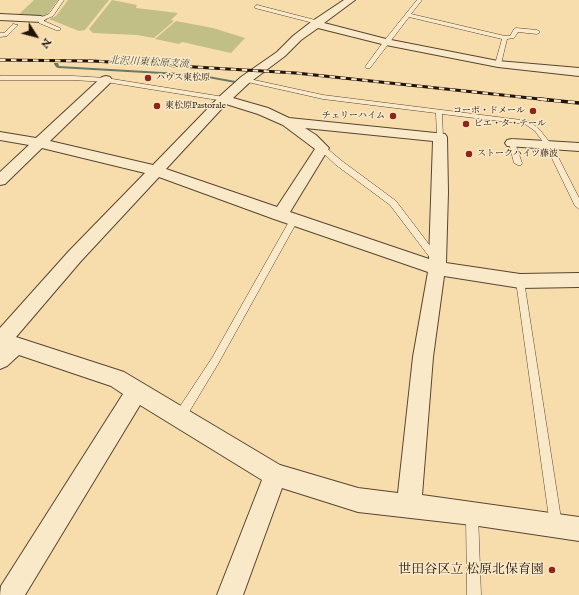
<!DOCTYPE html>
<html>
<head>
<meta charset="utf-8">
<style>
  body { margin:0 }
  #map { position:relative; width:579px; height:595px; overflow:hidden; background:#f8ddac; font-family:"IM FELL English",serif }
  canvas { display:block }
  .north { position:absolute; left:16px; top:16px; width:40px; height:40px; -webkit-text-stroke:3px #fae9c9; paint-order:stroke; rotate:126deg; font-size:11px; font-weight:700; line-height:16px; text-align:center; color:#221208 }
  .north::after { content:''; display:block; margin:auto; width:14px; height:18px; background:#221208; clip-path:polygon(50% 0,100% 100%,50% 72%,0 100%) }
</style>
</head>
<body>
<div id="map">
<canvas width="579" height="595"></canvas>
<div class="north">N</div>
</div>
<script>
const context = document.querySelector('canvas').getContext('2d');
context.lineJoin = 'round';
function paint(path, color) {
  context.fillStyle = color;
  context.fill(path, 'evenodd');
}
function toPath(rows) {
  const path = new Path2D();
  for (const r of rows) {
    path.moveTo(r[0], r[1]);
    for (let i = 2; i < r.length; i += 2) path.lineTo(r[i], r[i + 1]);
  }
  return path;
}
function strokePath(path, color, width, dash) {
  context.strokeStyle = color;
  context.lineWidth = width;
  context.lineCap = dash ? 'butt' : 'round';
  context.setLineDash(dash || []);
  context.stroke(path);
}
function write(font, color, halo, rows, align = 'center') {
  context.font = font + ' "IM FELL English","Noto Serif JP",serif';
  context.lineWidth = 3;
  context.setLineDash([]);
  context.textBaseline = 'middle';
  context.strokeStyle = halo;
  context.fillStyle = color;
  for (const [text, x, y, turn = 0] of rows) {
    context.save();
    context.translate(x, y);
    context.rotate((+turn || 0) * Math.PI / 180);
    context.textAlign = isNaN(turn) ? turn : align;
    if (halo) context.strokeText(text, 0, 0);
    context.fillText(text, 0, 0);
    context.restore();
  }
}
const green = toPath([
  [34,0,58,0,46,16,42,17,16,17],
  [68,0,109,0,85,30,79,31,49,19,56,16],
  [112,0,137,5,136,8,178,13,171,20,174,21,154,38,137,35,93,33,89,29],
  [176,21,213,28,245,38,231,53,182,42,179,44,155,39]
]);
const stream = toPath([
  [54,63,58,63,59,66,197,74,241,82,243,83,241,84,197,76,58,68,56,67,54,64,54,63]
]);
const lane = toPath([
  [59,0,64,0,53,16,44,20,44,21,60,28,60,30,56,30,39,23,39,18,49,14,59,0],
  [417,0,422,0,411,14,505,36,510,36,514,29,516,28,537,30,540,32,537,34,518,32,514,38,507,39,501,64,498,66,495,64,502,39,409,17,370,68,366,68,365,67,384,41,417,0],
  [257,5,319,21,320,22,317,24,255,8,254,7,257,5],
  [13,24,18,25,7,36,0,37,0,33,4,33,13,24],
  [0,76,73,76,106,78,224,97,227,99,224,101,106,82,73,80,0,80,0,76],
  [245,78,323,95,529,121,539,129,552,145,579,198,579,209,575,206,546,146,535,131,525,124,442,114,443,137,440,139,437,137,436,113,323,99,243,81,243,79,245,78],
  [510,141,514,141,515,143,522,163,521,165,518,165,514,163,509,143,510,141],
  [320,146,324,146,342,161,396,201,440,259,441,261,440,263,434,263,390,205,336,165,320,150,320,146],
  [294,217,298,220,218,364,183,422,179,423,175,422,174,418,175,414,212,358,291,218,294,217],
  [520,277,523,279,524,281,562,525,560,529,556,531,552,529,550,525,516,281,517,279,520,277],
  [472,508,476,510,478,514,481,595,467,595,466,514,468,510,472,508]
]);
const street = toPath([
  [344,0,355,0,324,23,386,39,498,61,579,68,579,76,498,67,386,45,318,28,301,40,285,56,249,83,233,98,268,108,289,118,445,134,447,137,448,192,446,263,520,274,579,273,579,287,520,288,444,276,433,357,422,495,579,517,579,541,472,525,358,512,282,488,243,595,217,595,262,480,140,405,25,595,0,595,1,586,123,394,111,386,19,355,7,366,0,369,0,328,69,251,145,173,42,148,5,184,0,185,0,172,29,145,0,140,0,132,36,138,102,77,106,76,110,77,112,80,110,83,50,141,153,165,220,96,241,77,277,52,293,36,311,22,344,0],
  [226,104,258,114,283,125,315,149,277,207,166,169,226,104],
  [305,128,433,141,429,259,290,212,329,148,316,135,305,128],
  [159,177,274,219,428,272,413,357,398,493,358,488,280,465,124,372,16,337,81,261,159,177],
  [0,14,41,16,46,19,41,22,0,20,0,14],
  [512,139,579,143,579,151,507,146,505,143,507,140,512,139]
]);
const railFar1 = toPath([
  [0,60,93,61,296,73,549,100]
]);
const rail = toPath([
  [540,99,579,103]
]);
const markers = [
  [148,78,4,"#8f2418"],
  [157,106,4,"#8f2418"],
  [533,111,4,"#8f2418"],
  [393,116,4,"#8f2418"],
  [466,124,4,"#8f2418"],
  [469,154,4,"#8f2418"],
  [552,570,4,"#8f2418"]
];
const farPoinames = [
  ["ハウス東松原",156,78],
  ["東松原Pastorale",165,106],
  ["コーポ・ドメール",525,111,"right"],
  ["チェリーハイム",385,116,"right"],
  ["ビエ・タ・テール",474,124],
  ["ストークハイツ藤波",477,154]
];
const farWaternames = [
  ["北沢川東松原支流",149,63,3]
];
const nearPoinames = [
  ["世田谷区立 松原北保育園",544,570]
];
paint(green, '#c2bf86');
paint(stream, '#6c7866');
strokePath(lane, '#584531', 1);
strokePath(street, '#584531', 2);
paint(lane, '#fae9c9');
paint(street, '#fae9c9');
strokePath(railFar1, '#221208', 3);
strokePath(rail, '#221208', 3.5);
strokePath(railFar1, '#fae9c9', 2, [5.5]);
strokePath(rail, '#fae9c9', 2.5, [7]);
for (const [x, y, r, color] of markers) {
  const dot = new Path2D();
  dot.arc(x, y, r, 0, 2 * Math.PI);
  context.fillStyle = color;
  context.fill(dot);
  strokePath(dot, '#fae9c9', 1.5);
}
write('9px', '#221208', '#fae9c9', farPoinames, 'left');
write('italic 10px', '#4d4e3f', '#fae9c9', farWaternames);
write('13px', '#221208', '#fae9c9', nearPoinames, 'right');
</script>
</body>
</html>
